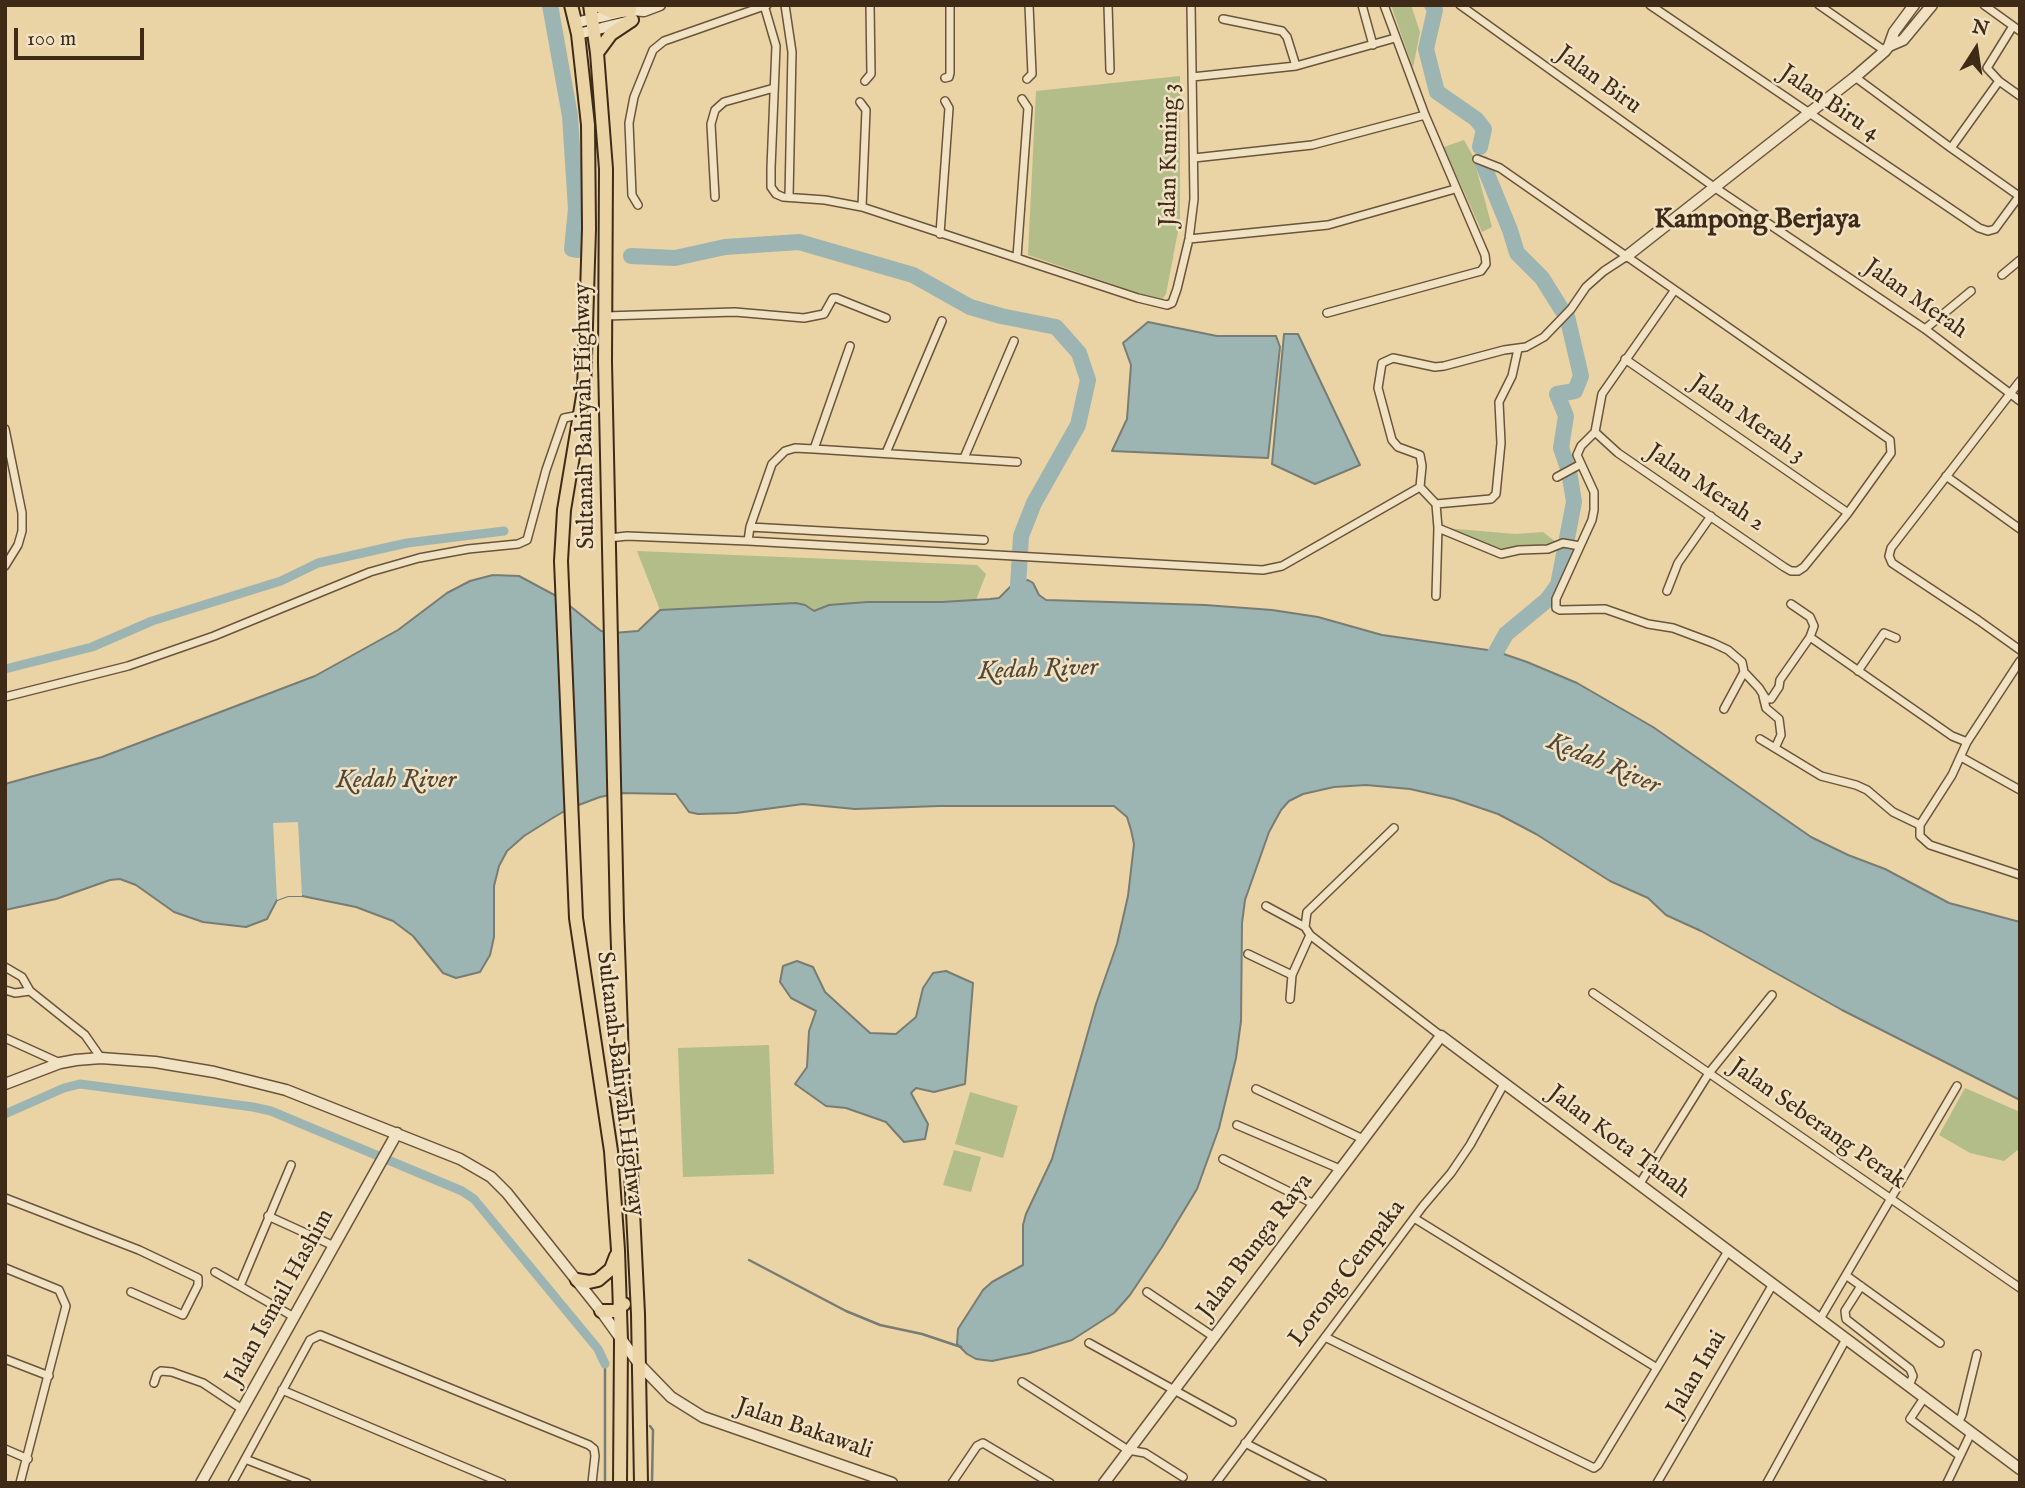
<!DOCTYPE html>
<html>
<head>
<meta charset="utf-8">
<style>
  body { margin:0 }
  #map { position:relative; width:2025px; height:1488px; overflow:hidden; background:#ead3a4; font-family:"IM FELL English",serif }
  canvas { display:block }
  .frame { position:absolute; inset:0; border:7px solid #3f2a18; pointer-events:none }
  .north { position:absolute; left:1941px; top:14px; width:70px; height:70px; -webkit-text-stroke:5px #f1e2c4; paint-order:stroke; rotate:12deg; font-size:19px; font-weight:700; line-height:28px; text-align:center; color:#3f2a18 }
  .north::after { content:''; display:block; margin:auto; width:24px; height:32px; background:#3f2a18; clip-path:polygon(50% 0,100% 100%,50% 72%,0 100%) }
  .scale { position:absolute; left:14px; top:28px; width:130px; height:32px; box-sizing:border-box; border:4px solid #3f2a18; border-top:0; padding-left:9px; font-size:21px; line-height:24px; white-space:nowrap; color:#3f2a18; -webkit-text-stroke:5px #f1e2c4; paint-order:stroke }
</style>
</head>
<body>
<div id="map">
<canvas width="2025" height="1488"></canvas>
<div class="frame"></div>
<div class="north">N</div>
<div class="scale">100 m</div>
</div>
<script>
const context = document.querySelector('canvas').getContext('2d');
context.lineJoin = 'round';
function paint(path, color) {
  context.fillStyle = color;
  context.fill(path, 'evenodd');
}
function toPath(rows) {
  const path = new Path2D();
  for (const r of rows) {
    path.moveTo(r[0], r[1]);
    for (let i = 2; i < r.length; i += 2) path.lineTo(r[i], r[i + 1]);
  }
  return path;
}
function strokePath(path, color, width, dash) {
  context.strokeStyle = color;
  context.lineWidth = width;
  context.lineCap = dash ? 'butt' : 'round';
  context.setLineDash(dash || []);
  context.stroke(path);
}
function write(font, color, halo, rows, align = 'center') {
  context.font = font + ' "IM FELL English",serif';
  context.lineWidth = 5;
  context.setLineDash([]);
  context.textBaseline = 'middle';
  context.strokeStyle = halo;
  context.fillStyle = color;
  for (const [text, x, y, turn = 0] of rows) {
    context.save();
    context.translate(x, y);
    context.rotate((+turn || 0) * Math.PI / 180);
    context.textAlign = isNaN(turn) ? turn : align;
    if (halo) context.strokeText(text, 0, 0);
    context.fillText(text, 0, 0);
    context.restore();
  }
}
const green = toPath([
  [1391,5,1411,5,1420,32,1413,68],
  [1180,76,1180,221,1166,294,1161,301,1028,255,1036,91],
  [1464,140,1473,156,1492,227,1482,232,1444,147],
  [1445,528,1515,534,1543,532,1556,542,1552,546,1501,551],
  [637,551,977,565,986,574,976,600,942,602,867,602,829,605,814,611,805,605,796,603,660,610],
  [769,1045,774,1174,683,1177,678,1048],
  [1965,1088,2020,1112,2020,1148,2004,1161,1970,1153,1939,1135],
  [970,1092,1018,1106,1003,1158,955,1144],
  [954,1150,981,1157,971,1192,943,1185]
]);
const water = toPath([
  [1148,322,1217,336,1276,336,1280,347,1268,458,1112,451,1127,419,1131,365,1123,343,1148,322],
  [1284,334,1298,334,1360,465,1315,484,1272,464,1284,334],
  [493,575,519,576,560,598,601,631,613,633,638,631,660,610,796,603,805,605,814,611,829,605,867,602,942,602,990,599,999,598,1013,584,1028,580,1033,583,1039,595,1046,600,1205,605,1272,610,1318,617,1382,635,1495,651,1527,662,1577,683,1653,727,1811,837,1848,855,1885,869,1949,903,2020,922,2020,1100,1842,1010,1701,931,1666,915,1648,898,1610,881,1536,834,1498,814,1454,799,1410,789,1366,785,1334,787,1303,794,1289,801,1281,810,1269,832,1245,900,1242,923,1241,1021,1236,1058,1219,1128,1197,1189,1162,1247,1130,1295,1114,1313,1072,1340,1030,1353,992,1361,976,1359,967,1354,957,1344,958,1329,983,1290,992,1282,1023,1265,1023,1225,1026,1214,1052,1159,1096,1004,1117,944,1128,896,1134,844,1131,830,1127,817,1114,806,939,806,855,809,803,804,736,813,698,814,689,812,676,794,619,793,600,797,568,809,551,819,524,836,507,851,499,866,494,886,494,937,490,955,480,972,456,978,443,973,413,936,393,921,356,907,302,896,288,896,277,900,267,919,246,927,203,922,174,912,136,885,120,879,110,880,56,899,5,910,5,784,102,757,315,676,398,630,447,593,470,581,493,575],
  [797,961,813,967,825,992,870,1033,896,1034,916,1017,923,988,933,973,946,971,973,983,965,1084,934,1092,916,1088,911,1093,928,1124,925,1139,904,1142,886,1122,846,1108,826,1106,795,1084,807,1067,809,1031,816,1011,791,998,780,982,783,966,797,961]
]);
const pier = toPath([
  [298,822,302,896,288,896,277,900,273,823]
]);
const stream = toPath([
  [749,1260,846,1311,880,1325,922,1334,961,1347],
  [605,1364,605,1483],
  [650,1426,653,1430,652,1483]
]);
const canal = toPath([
  [5,669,92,647,152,621,281,581,318,563,407,543,504,531],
  [5,1114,64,1088,80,1084,253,1107,271,1111,462,1191,474,1199,598,1349,605,1364]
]);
const river = toPath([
  [550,5,570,116,576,209,572,249,577,250],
  [1432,5,1435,10,1426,49,1437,92,1476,119,1484,129,1480,147],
  [1483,164,1510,230,1517,253,1542,278,1562,310],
  [631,256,675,258,725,247,799,242,913,275,970,307,1001,316,1056,327,1079,353,1088,380,1078,425,1034,503,1021,536,1017,603],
  [1487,668,1506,634,1547,600,1558,585,1574,502,1569,471,1561,448,1566,416,1557,394,1575,391,1581,376,1567,316]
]);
const minor = toPath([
  [764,5,776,46,771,168,771,187,776,194,783,197,825,200,862,207,1138,298,1167,305,1172,303,1177,289,1189,239,1194,199,1191,5],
  [785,5,792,52,789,197],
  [1108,5,1110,70],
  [1362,5,1373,45],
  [1460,5,1714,187,1925,329,2020,401],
  [1650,5,1979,228,1988,231,1995,229,2020,195],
  [1819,5,1885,51],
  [1984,5,2020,31],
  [1223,19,1282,31,1287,37,1296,66],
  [2013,26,1987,68,1999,81,2020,96],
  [1192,77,1296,66,1395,38],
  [1855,77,1951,148,2019,196],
  [945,78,949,77,950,73,950,5],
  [1027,79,1032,74,1029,5],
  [865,81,871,74,870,5],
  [860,102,866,110,862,207],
  [1951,148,1999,81],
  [1194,158,1312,145,1425,115],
  [1477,159,1500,168,1890,440,1891,453,1848,513,1804,567,1798,571,1791,571,1784,567,1618,453,1595,432,1602,394,1674,291],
  [715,197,711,124,715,110,724,102,774,88],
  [638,205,632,195,629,123,634,97,653,50,664,41,767,5],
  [940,234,949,108,945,101],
  [1189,239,1328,225,1455,189],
  [1017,257,1028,108,1022,99],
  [2002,275,2020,260],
  [1327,313,1481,271,1486,264,1485,255,1425,115,1384,5],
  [605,316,735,312,804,318,824,314,833,298,836,298,886,318],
  [1925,329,1971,291],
  [1625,359,1848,513],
  [2020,381,1891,548,1889,556,1892,563,1978,620,2020,650],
  [5,429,22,513,22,531,18,545,5,566],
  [1595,432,1581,446,1577,455,1594,492,1594,510,1592,520,1556,599,1556,608,1560,610,1605,609,1648,624,1673,628,1713,643,1728,650,1742,662,1744,672,1759,688,1766,699,1771,699,1779,687,1780,680,1810,637,1814,626,1810,617,1791,604],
  [814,449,850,346],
  [886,453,942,321],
  [964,458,1014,341],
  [1946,476,2020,529],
  [1557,477,1581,464],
  [1420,487,1422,466,1420,455,1398,447,1392,440,1378,388,1382,363,1393,358,1435,367,1444,366,1504,350,1526,347,1544,337,1571,309,1586,287,1604,271,1627,256],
  [1420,487,1436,504,1438,528,1436,596],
  [1436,504,1491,499,1496,494,1501,443,1499,402,1512,376,1518,349],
  [750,527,984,540],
  [1438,528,1501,554,1519,550,1548,549,1563,543,1580,546],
  [609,538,627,536,748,541,1263,570,1282,566,1420,487],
  [748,541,750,527,772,464,785,451,795,448,814,449,1017,462],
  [1667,591,1678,563,1711,516],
  [1810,637,1952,736,1967,742],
  [1858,671,1884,633,1896,638],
  [1763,696,1766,708,1779,719,1781,735,1775,748],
  [5,697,128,666,214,636,370,572,419,558,468,549,518,544,527,540,546,470,564,418,580,415],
  [1724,709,1744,672],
  [1760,739,1821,776,1856,785,1867,790,1893,812,1920,825,1920,836,1930,845,2020,875],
  [1961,757,2020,790],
  [1920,825,1952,775,1967,742,2020,661],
  [1394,828,1307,912,1305,927,1310,935,1441,1036],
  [1266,906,1305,927],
  [1248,954,1292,975],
  [5,967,22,977,30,991,85,1035,101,1058],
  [5,990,15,993,30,991],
  [1593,993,2020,1288],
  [1290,999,1292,975,1310,935],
  [5,1038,60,1063],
  [1256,1089,1363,1139],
  [1237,1125,1340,1169],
  [1223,1159,1314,1204],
  [1639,1185,1709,1073,1772,995],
  [5,1198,139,1250,198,1278,198,1285,183,1315,131,1292],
  [268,1216,334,1246],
  [1414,1218,1657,1368],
  [5,1268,59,1290,66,1306,20,1483],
  [215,1272,294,1317],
  [1847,1276,1940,1343],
  [240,1286,291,1165],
  [1861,1286,1845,1311,1846,1319,1910,1369,1913,1376,1909,1386],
  [1147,1292,1214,1337],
  [1820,1319,1957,1086],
  [1325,1337,1594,1468,1598,1465,1728,1251],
  [1089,1343,1232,1422],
  [5,1359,49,1376],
  [1022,1382,1128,1450,1145,1453,1183,1477],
  [154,1383,157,1374,161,1371,172,1372,203,1383,242,1409],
  [282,1390,502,1483],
  [1924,1398,1910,1419,1960,1456],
  [1958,1423,1962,1415,1977,1354],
  [1245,1443,1323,1483],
  [5,1449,28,1459],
  [245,1459,307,1483],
  [232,1483,310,1340,320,1335,589,1445,594,1449,595,1456,592,1483],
  [952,1483,977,1446,983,1443,1050,1483],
  [1216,1483,1423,1206,1451,1173,1470,1145,1504,1084],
  [1657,1483,1773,1284],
  [1767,1483,1846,1339],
  [1947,1483,1971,1433]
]);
const tertiary = toPath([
  [575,23,630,10,644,11,660,5],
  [578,34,626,22],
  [1889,46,1903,40,1932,5],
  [1627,256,1855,77,1885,51,1889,46,1894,32,1914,5],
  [5,1084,60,1063,76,1060,101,1058,155,1062,214,1072,286,1090,460,1159,491,1177,507,1193,601,1311,639,1364,671,1397,703,1417,892,1483],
  [201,1483,397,1133],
  [1104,1483,1441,1036,2020,1469]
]);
const primary = toPath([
  [571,5,578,34,588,125,589,229,584,390,564,510,561,561,576,918,611,1151,618,1250,621,1341,620,1483],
  [590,5,597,53,606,169,605,362,617,920,623,1087,630,1150,638,1314,641,1483],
  [597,5,611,12,630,10],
  [597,53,611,34,632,20],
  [577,1280,589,1282,598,1280,611,1269,616,1256],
  [601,1311,615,1311,624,1304]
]);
const streetNames = [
  ["Jalan Biru",1598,81,36],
  ["Jalan Biru 4",1829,104,34],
  ["Jalan Kuning 3",1171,155,-89],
  ["Jalan Merah",1915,300,35],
  ["Sultanah Bahiyah Highway",586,416,-91],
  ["Jalan Merah 3",1747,420,35],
  ["Jalan Merah 2",1705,489,34],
  ["Sultanah Bahiyah Highway",619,1084,83],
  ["Jalan Seberang Perak",1817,1125,35],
  ["Jalan Kota Tanah",1618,1143,37],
  ["Jalan Bunga Raya",1256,1247,-53],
  ["Lorong Cempaka",1348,1274,-53],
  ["Jalan Ismail Hashim",281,1298,-61],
  ["Jalan Inai",1698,1374,-60],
  ["Jalan Bakawali",804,1430,19]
];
const waterNames = [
  ["Kedah River",1038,671,-2],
  ["Kedah River",1603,765,23],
  ["Kedah River",396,782]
];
const quarterNames = [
  ["Kampong Berjaya",1757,221]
];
paint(green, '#b2bd89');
paint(water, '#9db5b2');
strokePath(water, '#777d74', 2);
paint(pier, '#ead3a4');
strokePath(stream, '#777d74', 2.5);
strokePath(canal, '#9db5b2', 9);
strokePath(river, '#9db5b2', 16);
strokePath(minor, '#6a543b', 10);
strokePath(tertiary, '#6a543b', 13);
strokePath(primary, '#3f2a18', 16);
strokePath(minor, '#f1e2c4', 7);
strokePath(tertiary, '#f1e2c4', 10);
strokePath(primary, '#ead3a4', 12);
write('24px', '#3f2a18', '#f1e2c4', streetNames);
write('italic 26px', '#524637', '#f1e2c4', waterNames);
write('bold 28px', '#3f2a18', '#f1e2c4', quarterNames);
</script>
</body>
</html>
